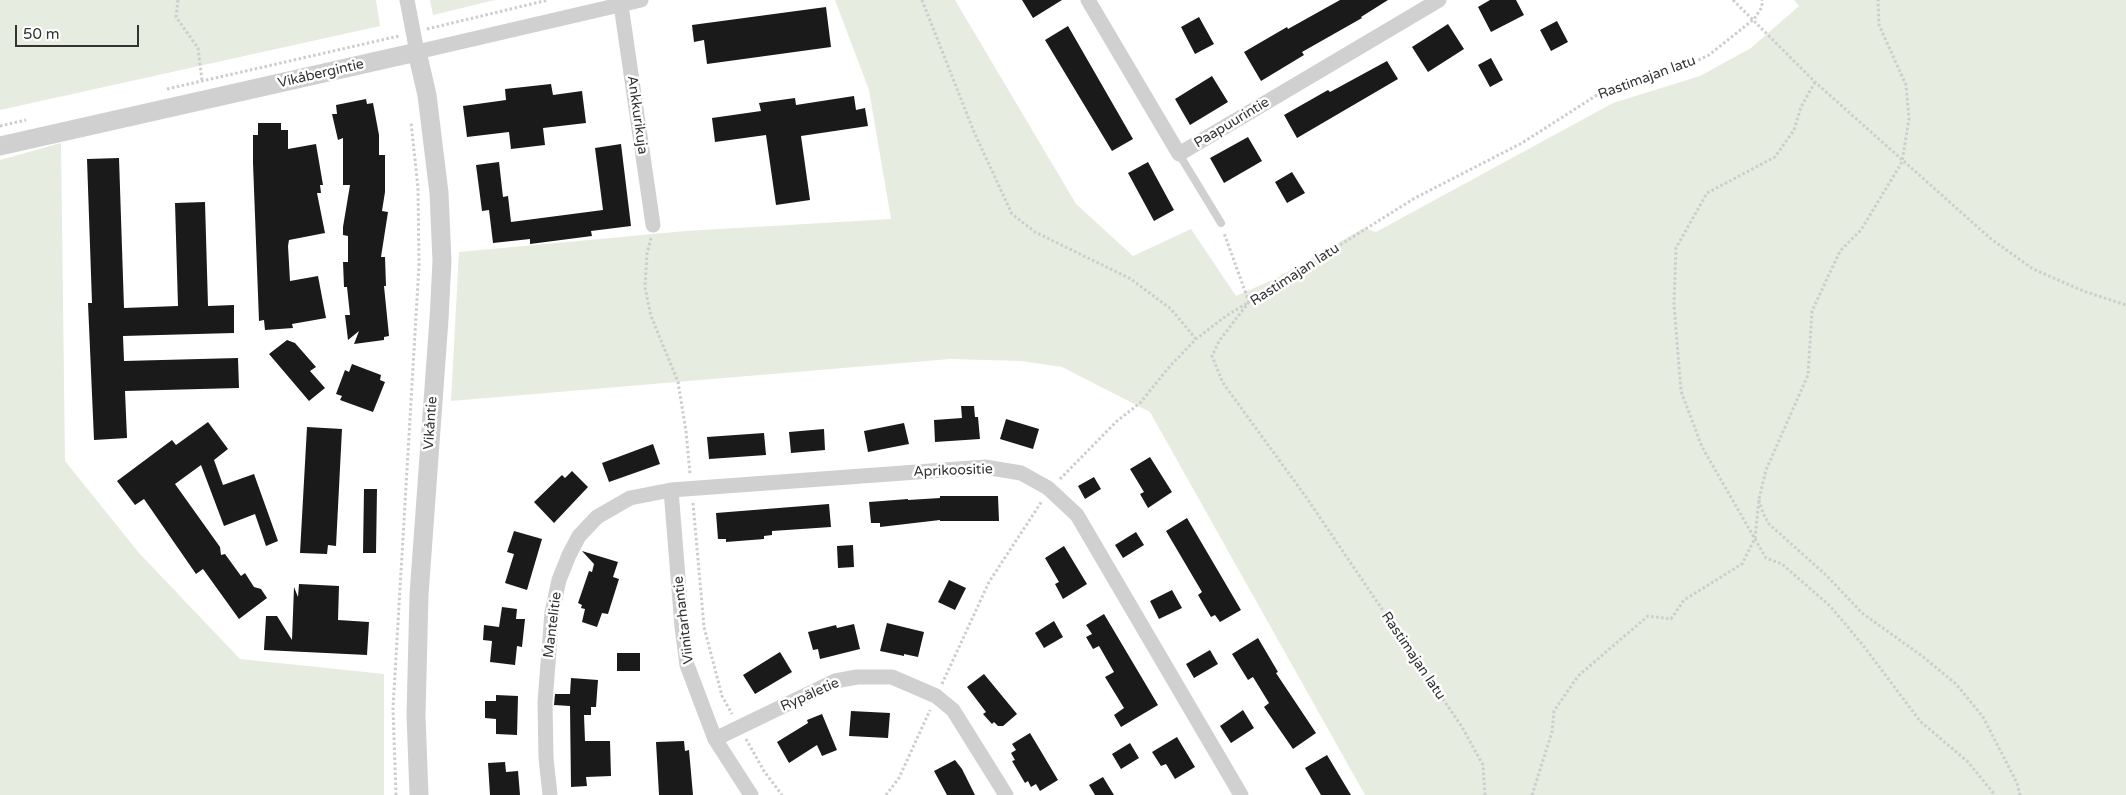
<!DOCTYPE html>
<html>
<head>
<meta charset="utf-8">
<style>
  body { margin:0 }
  #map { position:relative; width:2126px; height:795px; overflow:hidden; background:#fff; font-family:"Varela Round",sans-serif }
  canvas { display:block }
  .scale { position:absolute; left:15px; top:25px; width:124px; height:22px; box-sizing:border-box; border:2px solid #333; border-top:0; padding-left:6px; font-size:15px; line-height:18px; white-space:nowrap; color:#333; -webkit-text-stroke:4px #fff; paint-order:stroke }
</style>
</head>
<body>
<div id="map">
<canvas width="2126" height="795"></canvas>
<div class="scale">50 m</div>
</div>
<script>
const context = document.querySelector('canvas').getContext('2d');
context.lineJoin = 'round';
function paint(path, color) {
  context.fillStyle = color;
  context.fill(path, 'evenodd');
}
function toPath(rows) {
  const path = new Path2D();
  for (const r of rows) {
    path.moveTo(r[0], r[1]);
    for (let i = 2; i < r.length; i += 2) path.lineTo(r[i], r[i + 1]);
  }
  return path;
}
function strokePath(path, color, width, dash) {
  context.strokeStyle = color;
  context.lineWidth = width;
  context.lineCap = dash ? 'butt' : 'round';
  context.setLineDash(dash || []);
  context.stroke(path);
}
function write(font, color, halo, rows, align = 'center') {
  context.font = font + ' "Varela Round",sans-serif';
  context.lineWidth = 5;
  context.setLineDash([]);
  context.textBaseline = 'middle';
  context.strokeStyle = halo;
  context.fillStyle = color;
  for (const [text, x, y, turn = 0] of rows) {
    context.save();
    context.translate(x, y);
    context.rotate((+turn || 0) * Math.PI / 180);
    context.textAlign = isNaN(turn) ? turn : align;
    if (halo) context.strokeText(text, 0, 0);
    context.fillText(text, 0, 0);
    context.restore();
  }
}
const green = toPath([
  [0,0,376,0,380,26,0,110],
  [430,0,495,0,433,15],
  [835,0,955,0,1076,204,1133,256,1191,229,1236,296,1277,278,1364,228,1376,232,1613,103,1700,76,1751,48,1799,6,1794,0,2126,0,2126,795,1365,795,1150,412,1062,367,1022,361,950,359,451,401,459,252,686,231,891,219,869,90],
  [61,143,65,461,139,553,240,659,384,674,384,795,0,795,0,160]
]);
const building = toPath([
  [1022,0,1062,0,1033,18],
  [1340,0,1388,0,1361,17,1362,18,1302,52,1304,55,1261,81,1244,52,1287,27,1288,29],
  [1490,0,1516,0,1524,15,1491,32,1478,7],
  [826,7,831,47,707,64,704,40,694,42,692,25],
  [1199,17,1214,44,1195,54,1181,27],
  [1557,21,1568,42,1551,51,1540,30],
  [1448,24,1464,49,1428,72,1412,47],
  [1068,26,1133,139,1112,151,1045,40],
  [1491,58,1503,80,1490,87,1478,65],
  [1387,61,1398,79,1297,138,1284,115,1328,90,1330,92],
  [1212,76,1228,102,1190,125,1175,99],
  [551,84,553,95,582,91,586,123,543,128,545,145,511,149,509,132,467,137,463,106,506,100,505,89],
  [854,96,856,110,865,108,868,126,801,136,810,200,776,205,766,135,715,142,712,118,761,111,759,103,795,98,796,105],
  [366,99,367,104,373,103,379,135,379,155,385,155,385,192,382,211,388,212,381,257,385,257,386,286,384,286,389,336,384,337,384,340,354,344,359,331,348,340,345,315,350,315,347,287,344,287,343,262,348,262,348,236,343,235,343,227,350,185,343,185,343,138,338,140,332,114,337,114,336,105],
  [258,123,281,123,281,130,288,130,288,149,316,144,323,185,320,185,321,193,317,193,325,233,289,240,288,246,290,281,318,276,326,318,292,324,293,328,265,330,264,320,259,321,253,163,253,135,258,135],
  [1248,137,1262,161,1224,183,1210,158],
  [621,144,631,226,591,231,592,236,530,244,530,239,493,243,489,210,482,211,476,165,499,162,503,197,508,196,511,222,603,210,595,148],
  [119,158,124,308,178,306,175,203,205,202,208,306,234,305,234,333,123,336,124,361,238,358,239,388,125,391,127,438,94,440,88,303,92,303,87,159],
  [1148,162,1174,210,1154,221,1128,173],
  [1292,172,1305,193,1287,203,1275,182],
  [287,340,295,343,316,367,310,371,325,388,309,401,269,354],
  [352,364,381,375,380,380,385,382,373,412,340,400,342,396,336,394,345,370,349,372],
  [961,406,974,406,975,417,978,417,980,439,935,442,934,420,962,418],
  [1006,419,1039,429,1033,449,1000,439],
  [208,422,228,449,214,460,223,485,254,474,278,541,266,546,255,514,224,526,201,465,175,484,220,547,221,555,225,554,241,576,245,573,254,587,261,589,267,598,239,619,203,569,196,574,144,499,135,505,117,481,172,440,176,445],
  [904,423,909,444,868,452,864,431],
  [307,427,342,429,336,546,328,545,327,554,300,553],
  [824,429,825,450,791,453,789,432],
  [764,433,766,455,709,459,707,437],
  [653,444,660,464,609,482,602,463],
  [1150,457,1172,492,1148,508,1140,494,1144,492,1130,469],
  [572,471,588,487,554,523,534,502,562,475,565,478],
  [1094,477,1101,489,1085,499,1078,486],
  [364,489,377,489,376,553,363,553],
  [940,496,998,496,999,521,940,521,940,520,880,527,880,523,871,523,869,502,908,499,908,500,940,498],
  [829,504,831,527,772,531,772,535,764,536,764,539,726,542,726,539,718,539,716,513],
  [1187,518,1241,610,1220,622,1215,615,1211,617,1198,595,1202,592,1166,531],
  [514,531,542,539,527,590,505,583,514,554,507,552],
  [1136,532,1144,545,1123,558,1115,545],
  [853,545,854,567,838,568,837,546],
  [1064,546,1087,584,1063,599,1055,584,1059,582,1045,558],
  [582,551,618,562,613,577,619,579,608,614,602,613,597,627,582,622,585,609,581,608,582,605,578,603,589,571,592,572,594,564],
  [949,580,966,588,955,610,938,602],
  [299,584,339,586,338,620,369,622,367,655,264,650,266,616,277,616,292,640,294,587,298,597],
  [1172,590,1182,608,1159,619,1150,601],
  [502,607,517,609,516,619,525,619,522,647,517,646,515,665,490,662,492,641,483,640,484,625,499,627],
  [1104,614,1158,705,1121,727,1114,715,1124,708,1105,677,1114,672,1099,646,1093,649,1086,637,1092,634,1086,625],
  [1054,621,1063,637,1044,648,1035,633],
  [887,623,924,632,918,657,904,654,904,656,880,651],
  [854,624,860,649,820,659,818,649,813,650,808,632,836,625,837,628],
  [1258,638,1278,672,1276,673,1316,733,1293,749,1264,707,1269,703,1253,677,1248,680,1232,654],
  [1210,650,1218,664,1194,678,1186,664],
  [780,652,792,672,755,694,743,675],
  [617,653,640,653,640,671,617,671],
  [984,674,1017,714,1003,726,998,726,994,722,992,724,983,714,986,712,967,687],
  [571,678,598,680,596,707,591,707,591,715,584,715,585,741,610,741,611,776,586,777,587,786,571,787,570,706,554,705,555,694,570,694],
  [496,695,518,696,517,735,496,734,496,719,485,718,485,701,496,701],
  [1243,710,1254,728,1231,743,1220,726],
  [851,711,890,713,888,738,849,736],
  [822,714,837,750,822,756,817,745,789,763,777,742,808,723,807,720],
  [1030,733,1058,780,1040,791,1036,784,1031,787,1028,781,1025,783,1012,761,1015,760,1011,753,1016,750,1012,744],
  [1177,737,1195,767,1175,779,1166,764,1161,766,1152,752],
  [684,741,685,751,689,750,693,795,659,795,656,742],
  [1130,743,1139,758,1121,769,1112,754],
  [1327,755,1351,795,1321,795,1305,768],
  [955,760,962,769,975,795,947,795,934,771],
  [505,762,506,772,518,771,520,795,490,795,488,763],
  [1103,777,1114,795,1095,795,1089,785]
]);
const path = toPath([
  [178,0,176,17,198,48,202,80],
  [922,0,974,132,1012,214,1035,232,1131,279,1171,309,1196,339],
  [1733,0,1815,82,1991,239,2033,269,2086,292,2126,305],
  [427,29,548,0],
  [1815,82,1801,107,1794,130,1775,157,1707,193,1676,248,1674,304,1681,391,1702,447,1766,558,1782,564,1830,606,1862,644,1920,721,1968,762,1995,795],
  [167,89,399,36],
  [0,126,26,120],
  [651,238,647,254,645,287,651,316,678,382,686,431,690,474],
  [1060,479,1117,421,1140,403,1170,366,1196,339,1226,316,1249,302,1224,233],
  [1759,500,1763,513,1769,524,1826,575,1862,613,1922,656,1956,684,1983,717,2017,783,2020,795],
  [693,503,704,627,722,696,732,714],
  [942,684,989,582,1042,501],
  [746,739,764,771,782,795],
  [396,795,393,708,419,265,418,188,411,122],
  [886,795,899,778,930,710],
  [1485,795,1483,765,1462,727,1306,497,1223,383,1212,356,1219,341,1249,302,1415,198,1522,143,1597,95,1682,68,1709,55,1754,19,1762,7,1762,0],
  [1532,795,1552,732,1554,711,1578,676,1648,616,1671,619,1684,600,1742,564,1755,538,1759,499,1766,470,1808,375,1812,311,1840,251,1861,230,1902,162,1909,119,1906,85,1879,25,1878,0]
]);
const service = toPath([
  [1179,154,1221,223]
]);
const minor = toPath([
  [407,0,417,52,641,0],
  [1088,0,1179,154,1439,0],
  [621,5,653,225],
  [671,490,682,627,687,665,715,739,751,795],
  [715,739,835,681,857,677,892,677,936,696,953,710,1006,795],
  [550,795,546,758,545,702,552,612,559,580,569,555,579,536,597,517,630,498,671,490,985,467,1021,473,1048,488,1077,515,1241,795]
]);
const tertiary = toPath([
  [0,146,417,52,427,95,439,193,442,261,439,319,419,595,416,715,419,795]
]);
const streetNames = [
  ["Vikåbergintie",321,74,-13],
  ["Rastimajan latu",1647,78,-20],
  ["Ankkurikuja",637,115,82],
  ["Paapuurintie",1232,123,-31],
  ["Rastimajan latu",1295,275,-33],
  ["Vikåntie",431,423,-86],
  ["Aprikoositie",953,471,-2],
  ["Viinitarhantie",684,620,-97],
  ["Mantelitie",553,625,-83],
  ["Rastimajan latu",1413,656,56],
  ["Rypäletie",810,695,-24]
];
paint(green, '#e6ecdf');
paint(building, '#1a1a1a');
strokePath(path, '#cdcdcd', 3, [2.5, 2.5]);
strokePath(service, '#d0d0d0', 8);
strokePath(minor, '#d0d0d0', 15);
strokePath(tertiary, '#d0d0d0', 19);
write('14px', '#333', '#fff', streetNames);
</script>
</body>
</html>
